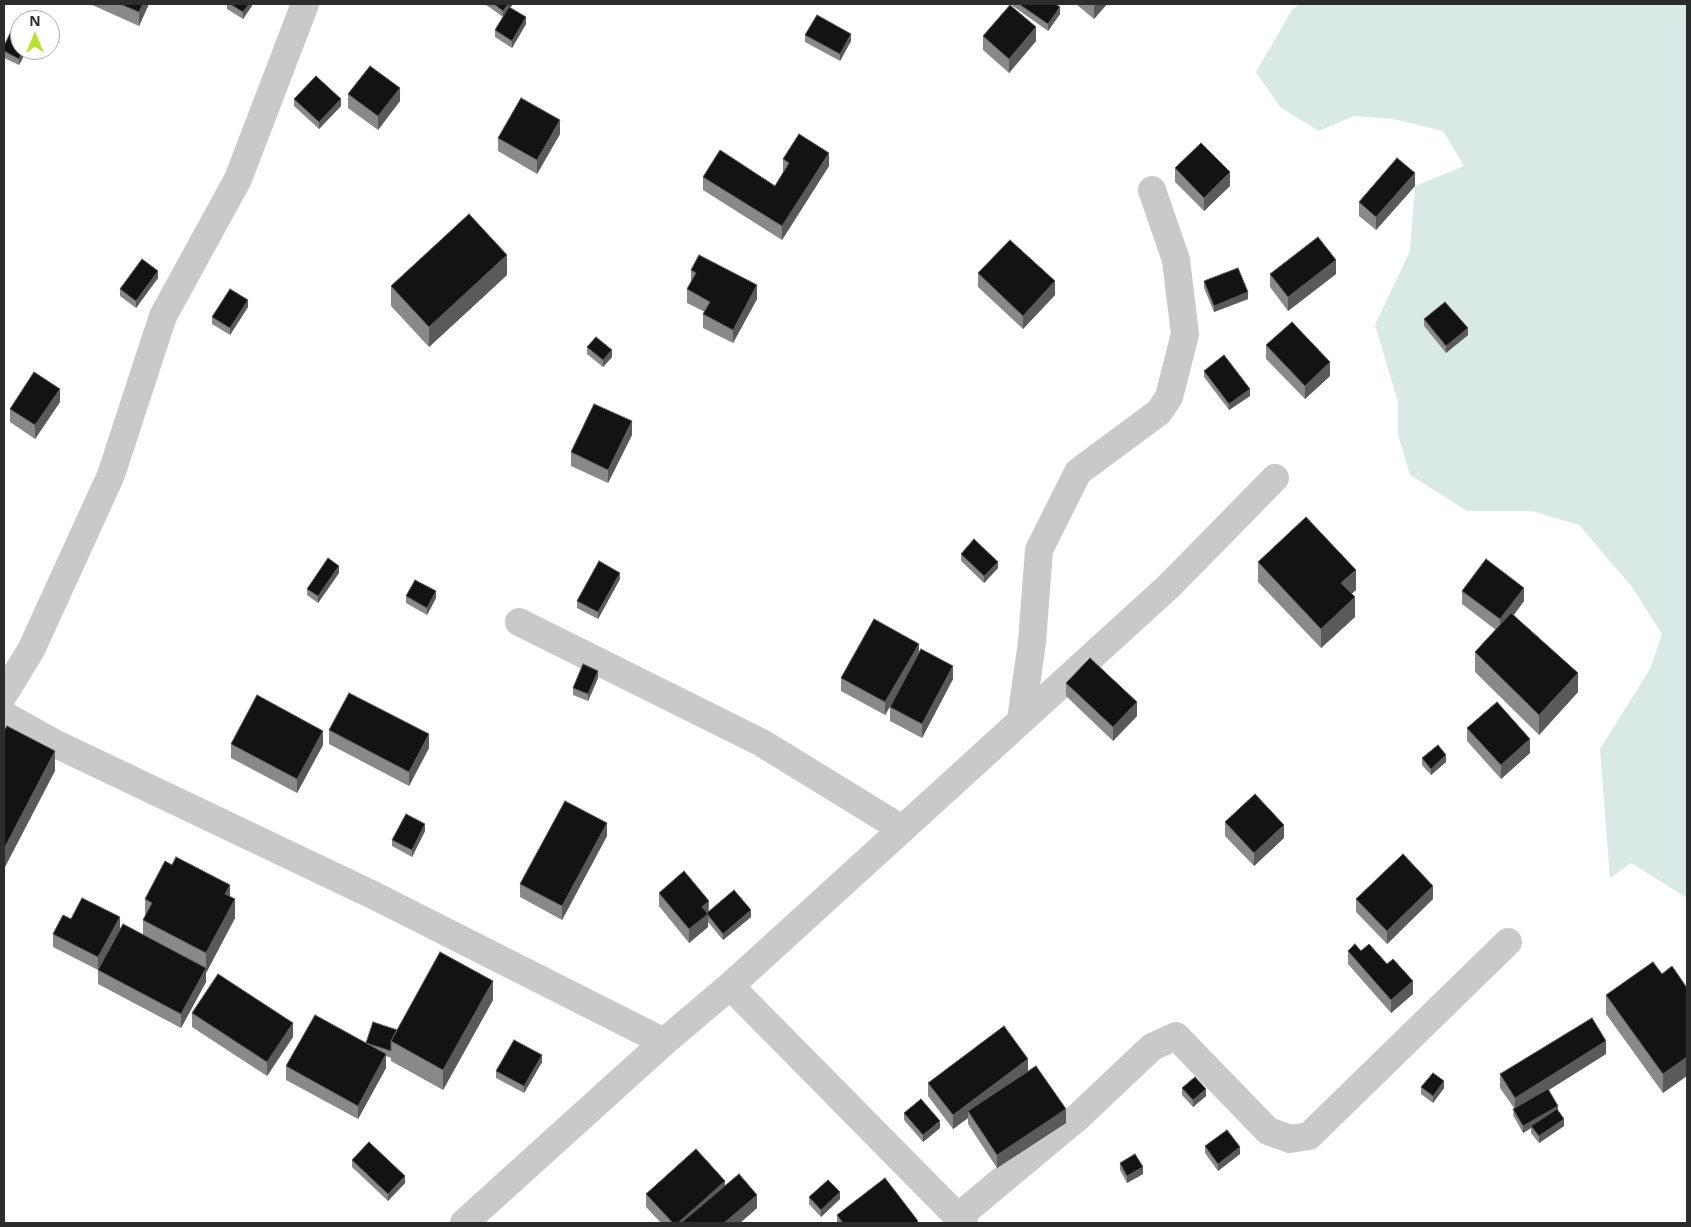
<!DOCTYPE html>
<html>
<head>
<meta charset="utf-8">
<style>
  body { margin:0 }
  #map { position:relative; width:1691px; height:1227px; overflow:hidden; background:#fff; font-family:"Open Sans",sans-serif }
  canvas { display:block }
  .frame { position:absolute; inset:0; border:5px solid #2c2c2c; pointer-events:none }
  .north { position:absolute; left:10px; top:10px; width:50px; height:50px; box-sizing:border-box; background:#fff; border:1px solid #ababab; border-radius:50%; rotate:0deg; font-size:14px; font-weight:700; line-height:20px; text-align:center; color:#2c2c2c }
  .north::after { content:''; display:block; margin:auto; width:18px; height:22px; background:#bae031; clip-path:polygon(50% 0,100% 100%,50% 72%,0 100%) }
</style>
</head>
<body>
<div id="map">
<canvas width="1691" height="1227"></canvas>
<div class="frame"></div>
<div class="north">N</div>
</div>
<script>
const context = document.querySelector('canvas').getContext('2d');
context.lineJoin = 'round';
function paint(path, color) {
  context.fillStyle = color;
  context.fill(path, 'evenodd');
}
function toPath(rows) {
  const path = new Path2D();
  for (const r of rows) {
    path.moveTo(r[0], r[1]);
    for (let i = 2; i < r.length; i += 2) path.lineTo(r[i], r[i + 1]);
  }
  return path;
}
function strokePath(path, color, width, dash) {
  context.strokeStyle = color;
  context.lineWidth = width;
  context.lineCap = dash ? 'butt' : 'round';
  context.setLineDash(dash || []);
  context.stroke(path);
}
const green = toPath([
  [1300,4,1687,4,1687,898,1631,863,1610,878,1600,749,1650,669,1662,634,1632,587,1579,525,1532,511,1467,511,1410,475,1398,434,1398,402,1375,325,1410,251,1415,186,1464,166,1443,131,1393,119,1354,116,1319,131,1280,107,1256,72,1292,10]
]);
const minor = toPath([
  [519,622,762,743,902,829],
  [4,694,31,650,111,475,163,316,238,179,305,4],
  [4,715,56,744,375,896,664,1042],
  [1021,720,1032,642,1039,550,1078,472,1159,412,1169,397,1185,334,1176,260,1152,190],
  [730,986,964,1223],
  [958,1217,1078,1117,1152,1047,1176,1036,1268,1131,1290,1139,1309,1136,1508,942],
  [464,1223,664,1042,730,986,1169,586,1275,478]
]);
const wall = toPath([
  [90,4,149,4,139,26],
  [227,4,253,4,243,19,227,9],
  [485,4,513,4,510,8,526,24,512,48,495,37,495,30,503,17],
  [1010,4,1055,4,1060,14,1048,31],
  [1076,4,1107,4,1094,19],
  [805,35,851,41,840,61,805,42],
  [983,36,1036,41,1009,73,983,50],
  [4,46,20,50,27,50,19,65,4,58],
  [348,94,400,101,378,130,348,108],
  [294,99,341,106,319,129,294,106],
  [560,134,537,174,498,151,498,138],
  [783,159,829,166,782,240,703,190,703,177,775,186,783,173],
  [1175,168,1230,186,1204,211,1175,182],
  [1415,186,1376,230,1359,216,1359,202],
  [691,270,757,299,733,343,703,328,703,314,705,312,687,303,687,289,691,282],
  [978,273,1055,295,1023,329,978,287],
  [1270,274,1336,274,1288,311,1270,287],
  [507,275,429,347,391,306,391,286],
  [158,278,136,308,120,296,120,289],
  [1204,281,1248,299,1214,312,1204,288],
  [248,307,230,335,212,324,212,317],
  [1424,319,1468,335,1446,353,1424,326],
  [1266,345,1330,376,1305,399,1266,359],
  [587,347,612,357,603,367,587,354],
  [1204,371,1250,396,1229,410,1204,377],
  [60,402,35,439,10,422,10,409],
  [632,435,608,483,571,466,571,452],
  [961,554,998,568,984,583,961,561],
  [1258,562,1356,590,1351,594,1355,617,1321,648,1258,582],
  [339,573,318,603,307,595,307,589],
  [620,579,598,619,577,608,577,601],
  [1462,591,1524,601,1514,615,1578,692,1539,735,1475,672,1475,652,1496,630,1462,604],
  [406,596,436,598,427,615,406,603],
  [919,653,953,679,922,738,890,721,890,707,895,698,885,715,841,691,841,678],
  [598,678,588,701,573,695,573,688],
  [1066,683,1137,716,1113,741,1066,696],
  [1467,728,1530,753,1501,779,1467,741],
  [329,730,429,748,409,786,329,744],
  [231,744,323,745,297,793,231,758],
  [1422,758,1446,762,1431,775,1422,765],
  [1225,822,1284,838,1254,866,1225,836],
  [425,831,412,857,392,846,392,840],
  [607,836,562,920,520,897,520,884],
  [659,893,709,911,751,917,723,940,708,922,708,927,689,943,659,906],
  [230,896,235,918,206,973,206,982,181,1028,98,984,98,970,53,947,53,934,71,919,143,935,143,920,145,917,145,899],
  [1356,899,1433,899,1387,944,1356,912],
  [1348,951,1361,951,1413,994,1391,1013,1348,964],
  [1662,974,1687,988,1663,1093,1606,1014,1606,995],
  [493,1000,443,1090,391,1061,391,1058,386,1056,386,1068,358,1119,286,1080,286,1066,366,1043,397,1030],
  [192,1013,293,1037,267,1076,192,1027],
  [1606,1054,1549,1090,1564,1126,1539,1143,1531,1133,1531,1128,1523,1133,1513,1115,1514,1108,1500,1088,1500,1074],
  [542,1062,524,1093,496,1078,496,1071],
  [1028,1071,1066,1123,997,1168,968,1124,968,1118,953,1129,928,1096,928,1083],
  [1421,1087,1444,1088,1433,1103,1421,1094],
  [1182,1088,1206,1096,1193,1107,1182,1095],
  [904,1113,940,1128,923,1142,904,1120],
  [1205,1146,1240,1154,1218,1171,1205,1153],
  [352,1160,405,1183,388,1201,352,1167],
  [1120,1163,1143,1174,1127,1183,1120,1170],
  [725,1185,757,1208,740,1223,661,1223,646,1207,646,1194],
  [809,1197,840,1199,821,1217,809,1204],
  [837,1215,918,1223,837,1223]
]);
const shadedWall = toPath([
  [143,4,149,4,139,26,139,12],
  [249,4,253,4,243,19,243,12],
  [508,4,513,4,503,18,503,11],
  [1096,4,1107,4,1094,19,1094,6],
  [1060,7,1060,14,1048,31,1048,24],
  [526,17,526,24,512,48,512,41],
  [1036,27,1036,41,1009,73,1009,59],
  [851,34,851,41,840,61,840,54],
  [23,50,27,50,19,65,19,59],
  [400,88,400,101,378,130,378,116],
  [341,99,341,106,319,129,319,122],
  [560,120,560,134,537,174,537,160],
  [829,153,829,166,782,240,782,226],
  [1230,172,1230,186,1204,211,1204,198],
  [1415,173,1415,186,1376,230,1376,217],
  [507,255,507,275,429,347,429,327],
  [1336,260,1336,274,1288,311,1288,297],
  [158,271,158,278,136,308,136,301],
  [1055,281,1055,295,1023,329,1023,316],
  [757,285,757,299,733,343,733,330],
  [1248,292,1248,299,1214,312,1214,306],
  [248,300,248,307,230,335,230,328],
  [1468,328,1468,335,1446,353,1446,346],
  [612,350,612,357,603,367,603,360],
  [1330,362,1330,376,1305,399,1305,386],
  [60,389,60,402,35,439,35,425],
  [1250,389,1250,396,1229,410,1229,404],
  [632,421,632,435,608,483,608,470],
  [998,562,998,568,984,583,984,576],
  [339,566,339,573,318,603,318,596],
  [1356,570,1356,590,1341,603,1341,583],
  [620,573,620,579,598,619,598,612],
  [1524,588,1524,601,1500,633,1500,619],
  [436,591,436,598,427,615,427,608],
  [1355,597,1355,617,1321,648,1321,629],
  [919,644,919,657,885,715,885,702],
  [953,666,953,679,922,738,922,724],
  [598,671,598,678,588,701,588,694],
  [1578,673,1578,692,1539,735,1539,715],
  [1137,702,1137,716,1113,741,1113,727],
  [323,731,323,745,297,793,297,779],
  [429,734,429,748,409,786,409,772],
  [1530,739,1530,753,1501,779,1501,765],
  [55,751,55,771,4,869,4,849],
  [1446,755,1446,762,1431,775,1431,769],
  [607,823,607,836,562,920,562,906],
  [425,824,425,831,412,857,412,850],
  [1284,825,1284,838,1254,866,1254,853],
  [230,885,230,905,225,894],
  [1433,886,1433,899,1387,944,1387,931],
  [235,899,235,918,206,973,206,982,181,1028,181,1014,206,968,206,953],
  [709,901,708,927,689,943,689,929,702,907],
  [751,910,751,917,723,940,723,934],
  [120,917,120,931,98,971,98,957],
  [493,981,493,1000,443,1090,443,1070],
  [1413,981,1413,994,1391,1013,1391,1000],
  [293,1023,293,1037,267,1076,267,1062],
  [1606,1041,1606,1054,1515,1111,1515,1098],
  [386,1054,386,1068,358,1119,358,1106],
  [542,1055,542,1062,524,1093,524,1086],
  [1687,1057,1687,1076,1663,1093,1663,1074],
  [1028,1059,1028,1072,968,1111,968,1118,953,1129,953,1115],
  [1444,1081,1444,1088,1433,1103,1433,1096],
  [1206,1089,1206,1096,1193,1107,1193,1100],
  [1558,1106,1558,1113,1531,1126,1531,1128,1523,1133,1523,1126],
  [1066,1109,1066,1123,997,1168,997,1155],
  [1564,1119,1564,1126,1539,1143,1539,1136],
  [940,1121,940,1128,923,1142,923,1135],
  [1240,1147,1240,1154,1218,1171,1218,1164],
  [1143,1167,1143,1174,1127,1183,1127,1176],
  [405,1176,405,1183,388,1201,388,1194],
  [725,1181,725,1194,693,1223,678,1223],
  [840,1192,840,1199,821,1217,821,1210],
  [757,1195,757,1208,740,1223,724,1223]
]);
const building = toPath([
  [120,4,143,4,139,12,120,4],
  [230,4,249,4,243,12,230,4],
  [494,4,508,4,503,11,494,4],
  [1019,4,1055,4,1060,7,1048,24,1019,4],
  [1010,5,1036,27,1009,59,983,36,1010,5],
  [509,7,526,17,512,41,495,30,509,7],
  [817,15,851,34,840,54,805,35,817,15],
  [15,23,20,25,20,50,23,50,19,59,4,51,4,46,15,23],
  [370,66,400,88,378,116,348,94,370,66],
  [316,76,341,99,319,122,294,99,316,76],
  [521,98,560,120,537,160,498,138,521,98],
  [799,134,829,153,782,226,703,177,720,150,775,186,789,163,783,159,799,134],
  [1201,143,1230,172,1204,198,1175,168,1201,143],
  [1397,158,1415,173,1376,217,1359,202,1397,158],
  [469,214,507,255,429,327,391,286,469,214],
  [1318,237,1336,260,1288,297,1270,274,1318,237],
  [1010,240,1055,281,1023,316,978,273,1010,240],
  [699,255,757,285,733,330,703,314,710,302,687,289,696,273,691,270,699,255],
  [142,259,158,271,136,301,120,289,142,259],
  [1238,268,1248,292,1214,306,1204,281,1238,268],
  [230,289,248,300,230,328,212,317,230,289],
  [1445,302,1468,328,1446,346,1424,319,1445,302],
  [1292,322,1330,362,1305,386,1266,345,1292,322],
  [596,337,612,350,603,360,587,347,596,337],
  [1224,355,1250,389,1229,404,1204,371,1224,355],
  [34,372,60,389,35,425,10,409,34,372],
  [594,404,632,421,608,470,571,452,594,404],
  [1306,517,1356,570,1341,583,1355,597,1321,629,1258,562,1306,517],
  [974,539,998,562,984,576,961,554,974,539],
  [328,558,339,566,318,596,307,589,328,558],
  [1486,559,1524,588,1500,619,1462,591,1486,559],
  [599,561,620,573,598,612,577,601,599,561],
  [415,580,436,591,427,608,406,596,415,580],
  [1511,613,1578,673,1539,715,1475,652,1511,613],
  [874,619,919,644,885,702,841,678,874,619],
  [921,649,953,666,922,724,890,707,921,649],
  [1090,658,1137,702,1113,727,1066,683,1090,658],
  [583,664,598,671,588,694,573,688,583,664],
  [349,693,429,734,409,772,329,730,349,693],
  [257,695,323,731,297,779,231,744,257,695],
  [1497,702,1530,739,1501,765,1467,728,1497,702],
  [7,726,55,751,4,849,4,731,7,726],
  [1438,745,1446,755,1431,769,1422,758,1438,745],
  [1255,794,1284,825,1254,853,1225,822,1255,794],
  [565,801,607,823,562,906,520,884,565,801],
  [406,814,425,824,412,850,392,840,406,814],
  [1403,854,1433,886,1387,931,1356,899,1403,854],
  [176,857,230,885,225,894,235,899,206,953,143,920,152,903,145,899,165,861,172,865,176,857],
  [684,871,709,901,702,907,708,914,689,929,659,893,684,871],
  [734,890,751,910,723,934,708,915,707,913,734,890],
  [82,898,120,917,98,957,53,934,63,915,71,919,82,898],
  [123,924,206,968,181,1014,98,970,123,924],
  [1355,944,1361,951,1369,944,1387,964,1393,959,1413,981,1391,1000,1348,951,1355,944],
  [440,952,493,981,443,1070,391,1041,440,952],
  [1653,962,1662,974,1672,966,1687,988,1687,1057,1663,1074,1606,995,1653,962],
  [218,974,293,1023,267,1062,192,1013,218,974],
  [315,1015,386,1054,358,1106,286,1066,315,1015],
  [1592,1018,1606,1041,1515,1098,1500,1074,1592,1018],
  [373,1022,397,1030,391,1041,391,1051,366,1043,373,1022],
  [1004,1026,1028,1059,953,1115,928,1083,1004,1026],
  [514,1040,542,1055,524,1086,496,1071,514,1040],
  [1036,1066,1066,1109,997,1155,968,1111,1036,1066],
  [1433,1073,1444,1081,1433,1096,1421,1087,1433,1073],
  [1195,1077,1206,1089,1193,1100,1182,1088,1195,1077],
  [1548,1089,1558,1106,1523,1126,1513,1109,1548,1089],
  [921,1099,940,1121,923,1135,904,1113,921,1099],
  [1557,1109,1564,1119,1539,1136,1531,1126,1557,1109],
  [1227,1130,1240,1147,1218,1164,1205,1146,1227,1130],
  [369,1142,405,1176,388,1194,352,1160,369,1142],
  [696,1149,725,1181,678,1223,673,1223,646,1194,696,1149],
  [1135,1154,1143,1167,1127,1176,1120,1163,1135,1154],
  [739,1174,757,1195,724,1223,681,1223,739,1174],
  [885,1178,918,1221,916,1223,843,1223,837,1215,885,1178],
  [828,1180,840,1192,821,1210,809,1197,828,1180]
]);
paint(green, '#d9eae6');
strokePath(minor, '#c9c9c9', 28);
paint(wall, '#898989');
paint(shadedWall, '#5a5a5a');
paint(building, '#131313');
strokePath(building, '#5a5a5a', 1);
</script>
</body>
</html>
